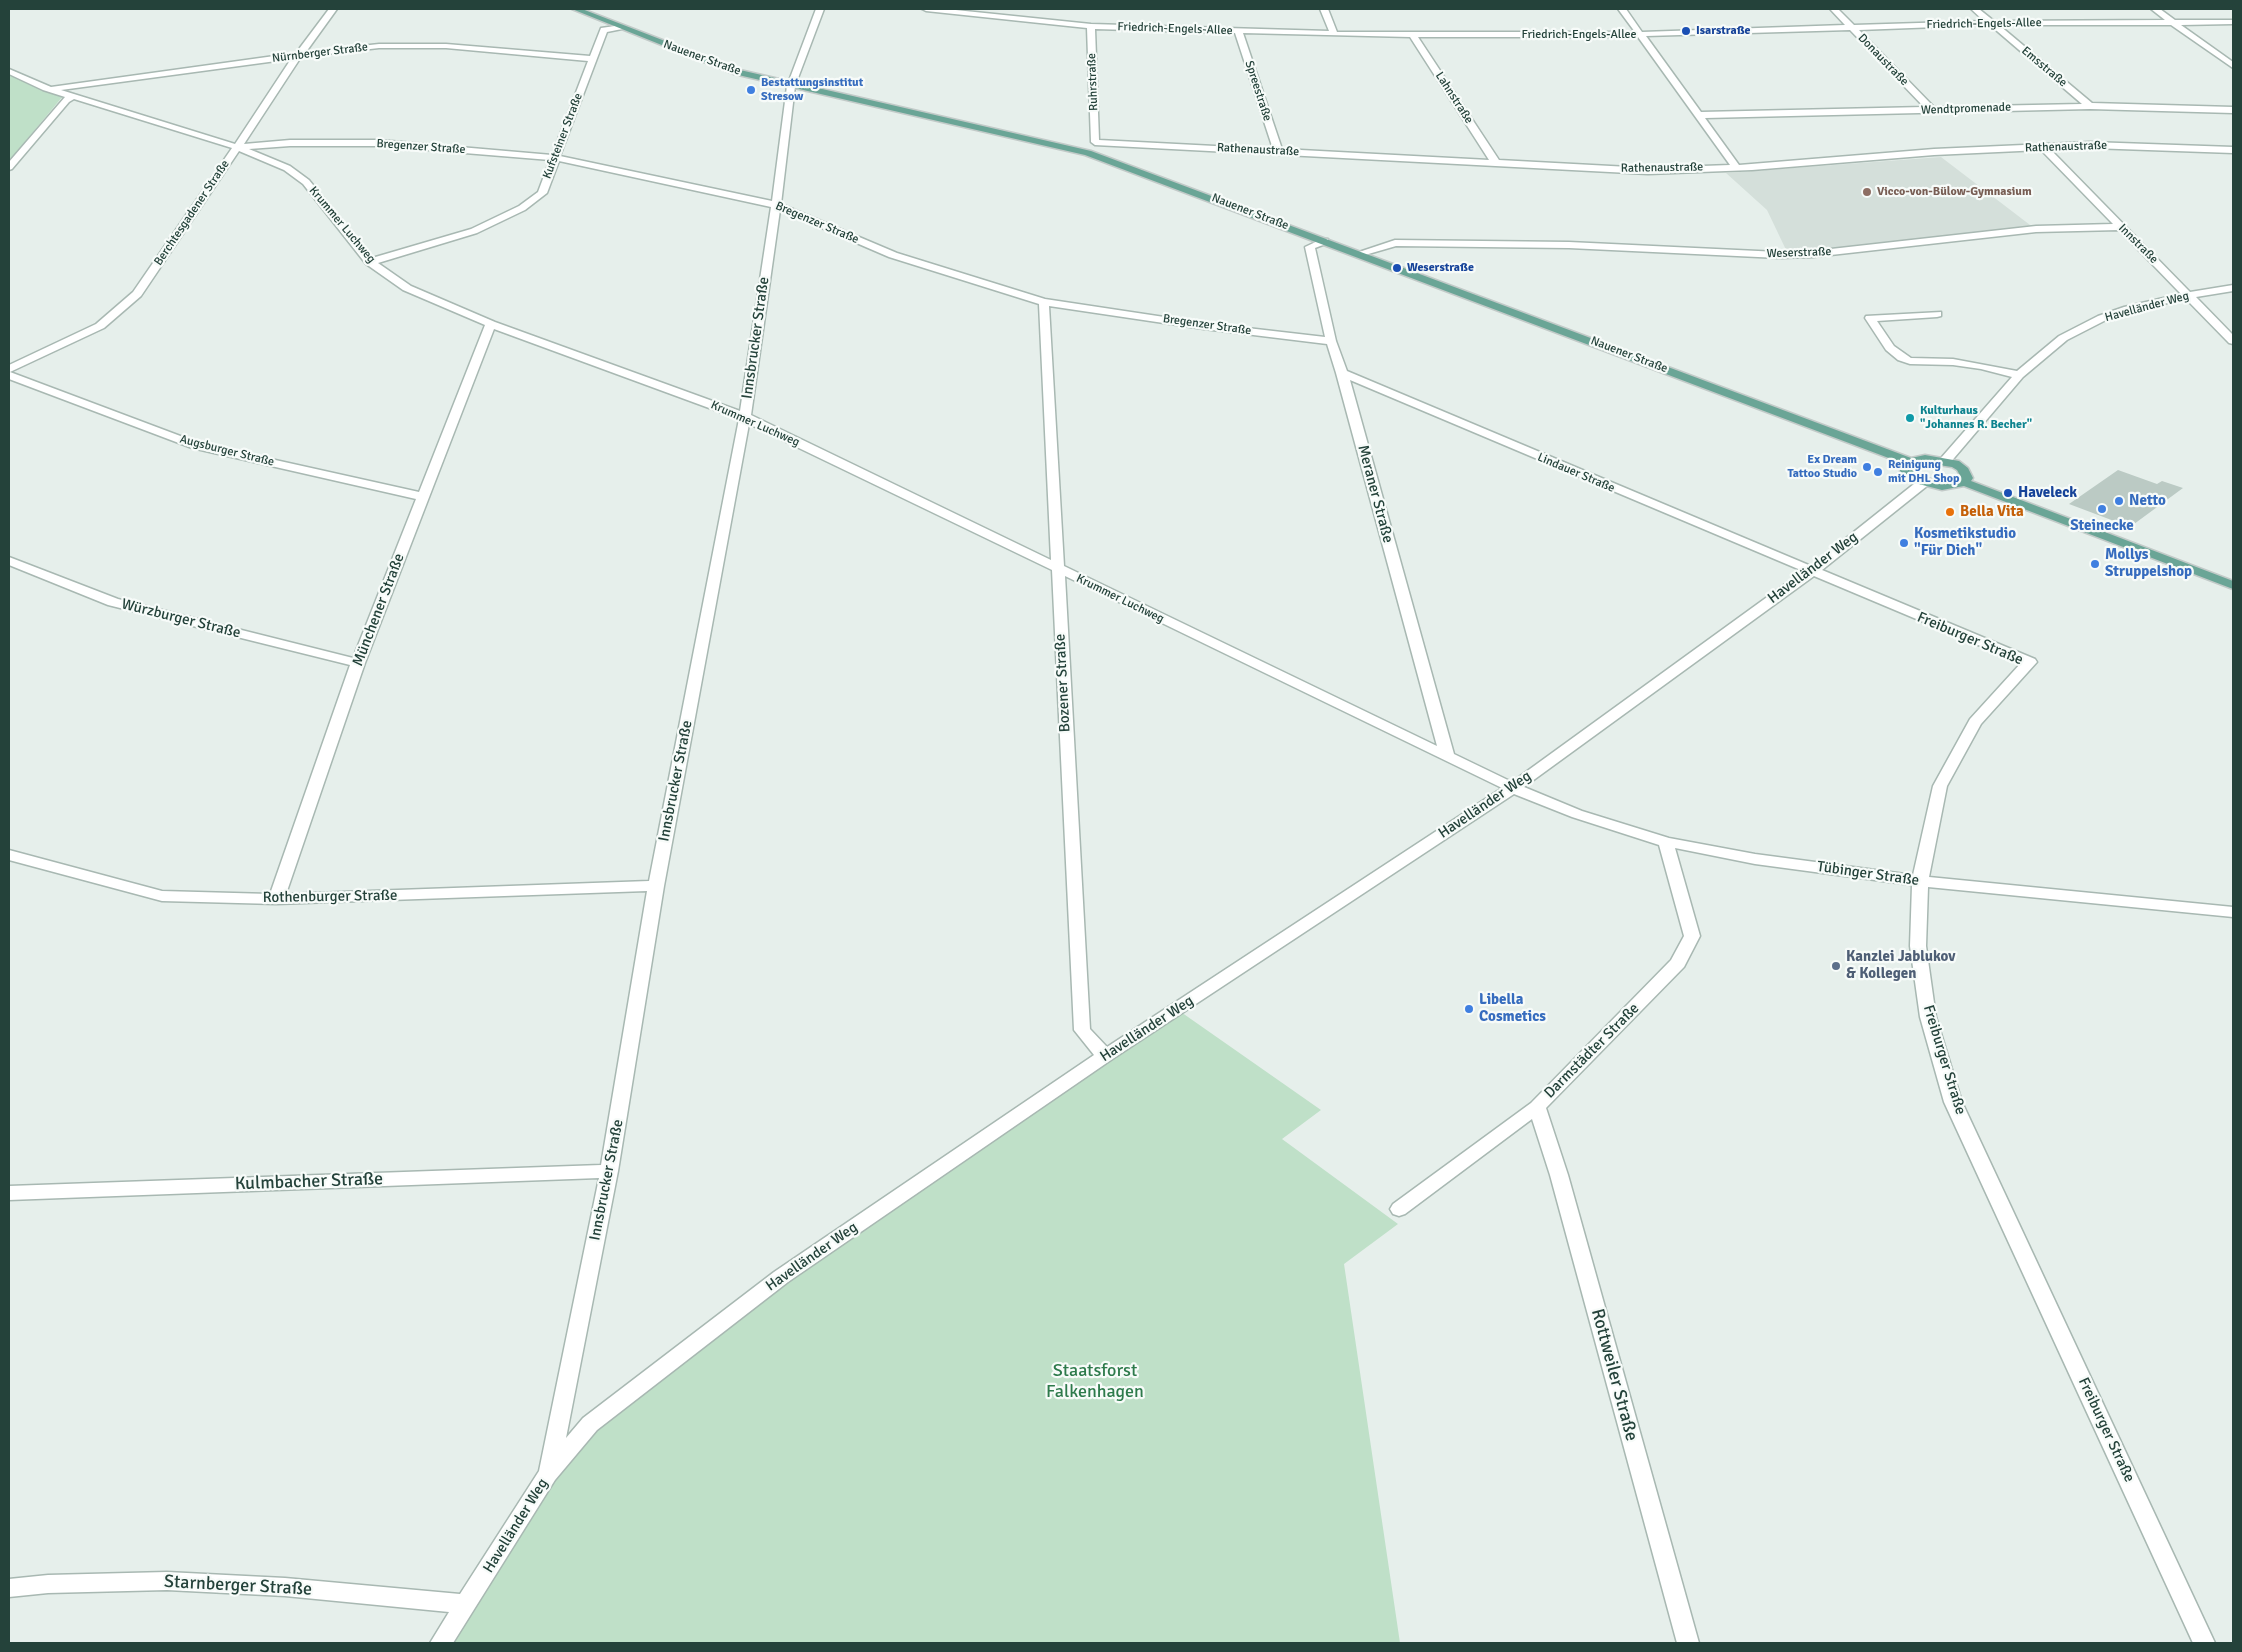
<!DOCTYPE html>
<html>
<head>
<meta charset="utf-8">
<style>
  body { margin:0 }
  #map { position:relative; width:2242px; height:1652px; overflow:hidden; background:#e6efeb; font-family:Signika,sans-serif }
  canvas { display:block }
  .frame { position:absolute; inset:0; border:10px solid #24423a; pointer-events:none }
</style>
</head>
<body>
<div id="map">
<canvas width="2242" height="1652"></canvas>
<div class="frame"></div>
</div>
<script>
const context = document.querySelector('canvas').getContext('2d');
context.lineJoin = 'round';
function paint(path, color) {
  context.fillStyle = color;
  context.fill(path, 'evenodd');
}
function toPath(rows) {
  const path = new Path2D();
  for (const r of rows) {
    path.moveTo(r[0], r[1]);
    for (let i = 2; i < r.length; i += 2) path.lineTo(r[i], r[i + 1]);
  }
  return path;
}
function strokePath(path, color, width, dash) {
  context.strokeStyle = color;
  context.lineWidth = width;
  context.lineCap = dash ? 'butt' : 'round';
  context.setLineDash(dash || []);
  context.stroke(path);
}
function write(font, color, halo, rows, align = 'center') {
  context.font = font + ' Signika,sans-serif';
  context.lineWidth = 4.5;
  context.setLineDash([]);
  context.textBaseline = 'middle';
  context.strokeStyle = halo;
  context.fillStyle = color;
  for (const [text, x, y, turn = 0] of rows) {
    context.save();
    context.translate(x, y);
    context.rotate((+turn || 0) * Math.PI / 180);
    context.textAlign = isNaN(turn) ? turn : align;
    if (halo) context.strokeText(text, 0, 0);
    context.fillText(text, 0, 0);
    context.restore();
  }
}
const built = toPath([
  [1941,157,2034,228,1788,254,1767,210,1726,173]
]);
const green = toPath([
  [9,74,63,96,9,161],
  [1178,1010,1321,1110,1282,1139,1398,1224,1344,1264,1400,1643,441,1643,590,1424,781,1277]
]);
const building = toPath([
  [2118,470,2157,484,2162,481,2183,488,2130,527,2069,504]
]);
const minor = toPath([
  [329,9,337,9,306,52,379,44,446,44,590,56,601,28,622,25,622,29,607,32,560,156,772,201,787,86,816,9,824,9,795,86,781,204,897,253,1045,299,1204,323,1325,337,1305,247,1322,239,1328,239,1328,243,1315,248,1336,341,1347,371,1811,566,1919,480,1927,480,1929,483,1927,486,1822,570,2035,659,2037,662,1981,724,1947,786,1929,877,2233,907,2233,917,1928,887,1926,946,1936,1017,1962,1102,2215,1643,2193,1643,1944,1102,1920,1017,1910,946,1912,885,1755,864,1675,848,1700,936,1684,967,1546,1108,1568,1175,1699,1643,1677,1643,1550,1175,1532,1119,1405,1214,1399,1216,1393,1214,1390,1209,1393,1204,1531,1103,1671,960,1684,936,1659,845,1572,817,1514,794,1111,1060,788,1282,597,1430,555,1480,453,1643,430,1643,449,1612,285,1596,167,1590,48,1593,9,1597,9,1579,48,1575,167,1572,285,1578,460,1594,539,1471,599,1178,9,1200,9,1186,601,1165,647,891,276,904,162,901,9,860,9,850,162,891,270,894,350,665,108,605,9,565,9,557,118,599,353,658,416,499,192,448,9,379,9,365,96,324,133,292,232,148,74,99,69,102,12,169,9,170,9,162,65,97,43,90,9,74,9,69,51,87,296,53,329,9],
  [379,48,446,48,588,61,552,155,379,140,290,140,244,144,301,57,379,48],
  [291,59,235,144,61,90,291,59],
  [290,146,379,146,550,160,538,192,519,206,471,229,372,258,309,180,290,166,249,149,290,146],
  [239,151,284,170,303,184,366,264,403,290,485,325,419,492,199,443,10,372,104,328,141,296,239,151],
  [559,161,771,207,740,411,495,322,411,286,378,263,477,233,525,210,547,193,559,161],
  [780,210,889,257,1039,304,1051,560,751,415,780,210],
  [1049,306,1204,329,1327,344,1336,373,1437,746,1064,566,1049,306],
  [494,329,739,419,649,881,286,894,365,663,494,329],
  [1350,380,1803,571,1512,782,1454,754,1350,380],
  [749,424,1052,570,1074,1030,1094,1055,774,1272,583,1418,566,1438,618,1171,664,886,749,424],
  [1065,576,1502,788,1107,1047,1090,1029,1065,576],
  [1814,576,2021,663,1970,719,1933,786,1913,875,1755,854,1669,838,1582,811,1524,787,1814,576],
  [922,9,946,9,1091,24,1329,31,1320,9,1328,9,1337,32,1635,32,1618,9,1626,9,1642,32,1845,25,1830,9,1838,9,1854,25,1984,21,1971,9,1979,9,1994,21,2165,20,2151,9,2160,9,2175,20,2233,20,2233,24,2181,25,2233,62,2233,68,2171,25,1999,25,2092,103,2233,107,2233,113,2090,109,1705,118,1739,165,1934,149,2091,142,2233,147,2233,153,2091,148,2051,150,2190,292,2233,285,2233,291,2196,297,2233,335,2233,344,2229,343,2186,299,2131,311,2106,320,2067,340,2023,377,1949,464,1941,464,1939,461,1941,458,2012,377,1981,369,1953,365,1910,364,1898,360,1886,350,1865,318,1866,316,1941,312,1941,316,1937,317,1877,321,1894,346,1911,358,1953,359,2017,371,2059,336,2098,316,2124,307,2181,294,2119,230,2036,232,1813,257,1779,258,1569,248,1396,246,1358,257,1353,254,1395,240,1569,242,1779,252,1813,251,2036,226,2113,224,2041,150,1934,155,1752,170,1648,174,1095,145,1091,142,1087,28,926,11,922,9],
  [1990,25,2082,104,1934,107,1859,30,1990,25],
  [1095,29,1235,33,1273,149,1099,140,1095,29],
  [1850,30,1924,107,1701,112,1646,36,1850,30],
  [1243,33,1410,37,1489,160,1282,149,1243,33],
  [1418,37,1638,37,1730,165,1648,168,1499,160,1418,37]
]);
const major = toPath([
  [572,9,582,9,740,70,1091,151,1911,458,1925,455,1959,461,1968,468,1973,478,1971,481,2233,581,2233,589,1964,486,1942,490,1911,482,1900,471,1902,463,1085,155,734,74,572,9],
  [1925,463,1952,467,1957,470,1961,477,1955,482,1942,482,1919,476,1912,470,1912,467,1925,463]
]);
const markers = [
  [1686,31,5,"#1a4fb4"],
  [751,90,5,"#3f7fe0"],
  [1867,192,5,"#8d6e63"],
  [1397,268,5,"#1a4fb4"],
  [1910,418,5,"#0f9aa8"],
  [1867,467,5,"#3f7fe0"],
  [1878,472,5,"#3f7fe0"],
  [2008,493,5,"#1a4fb4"],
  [2119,501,5,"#3f7fe0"],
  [2102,509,5,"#3f7fe0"],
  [1950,512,5,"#e8710a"],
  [1904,543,5,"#3f7fe0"],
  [2095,564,5,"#3f7fe0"],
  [1836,966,5,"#5c6f8a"],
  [1469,1009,5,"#3f7fe0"]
];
const farStreetnames = [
  ["Friedrich-Engels-Allee",1984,24,-1],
  ["Friedrich-Engels-Allee",1175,29,2],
  ["Friedrich-Engels-Allee",1579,35],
  ["Nürnberger Straße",320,53,-7],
  ["Nauener Straße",702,58,20],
  ["Donaustraße",1883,60,46],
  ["Emsstraße",2044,67,40],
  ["Ruhrstraße",1093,82,-92],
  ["Spreestraße",1258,91,72],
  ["Lahnstraße",1454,98,57],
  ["Wendtpromenade",1966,109,-2],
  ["Kufsteiner Straße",563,136,-69],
  ["Bregenzer Straße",421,147,4],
  ["Rathenaustraße",2066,147,-2],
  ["Rathenaustraße",1258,150,3],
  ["Rathenaustraße",1662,168,-1],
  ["Nauener Straße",1250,212,21],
  ["Berchtesgadener Straße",192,213,-56],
  ["Bregenzer Straße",817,223,23],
  ["Krummer Luchweg",342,225,50],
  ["Innstraße",2138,244,45],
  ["Weserstraße",1799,253,-2],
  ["Havelländer Weg",2147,307,-15],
  ["Bregenzer Straße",1207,325,8],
  ["Nauener Straße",1629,355,21],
  ["Krummer Luchweg",755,424,24],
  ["Augsburger Straße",227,451,14],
  ["Lindauer Straße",1576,473,23],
  ["Krummer Luchweg",1120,599,26]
];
const farTransitnames = [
  ["Isarstraße",1696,31],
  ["Weserstraße",1407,268]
];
const farShopnames = [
  ["Bestattungsinstitut",761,83],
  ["Stresow",761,97],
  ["Ex Dream",1857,460,"right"],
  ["Tattoo Studio",1857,474,"right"],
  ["Reinigung",1888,465],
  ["mit DHL Shop",1888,479]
];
const farEducationnames = [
  ["Vicco-von-Bülow-Gymnasium",1877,192]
];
const farCulturenames = [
  ["Kulturhaus",1920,411],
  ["\"Johannes R. Becher\"",1920,425]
];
const streetNames = [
  ["Innsbrucker Straße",756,338,-82],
  ["Meraner Straße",1375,494,75],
  ["Havelländer Weg",1813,568,-37],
  ["Münchener Straße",379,610,-69],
  ["Würzburger Straße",181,619,14],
  ["Freiburger Straße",1970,639,23],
  ["Bozener Straße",1063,683,-93],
  ["Innsbrucker Straße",676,781,-79],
  ["Havelländer Weg",1485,805,-34],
  ["Tübinger Straße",1868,874,8],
  ["Rothenburger Straße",330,897,-1],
  ["Havelländer Weg",1147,1029,-33],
  ["Darmstädter Straße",1592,1051,-45],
  ["Freiburger Straße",1944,1060,73],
  ["Innsbrucker Straße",607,1180,-79],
  ["Havelländer Weg",812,1257,-35],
  ["Freiburger Straße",2106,1430,65],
  ["Havelländer Weg",516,1526,-58]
];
const transitNames = [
  ["Haveleck",2018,493]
];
const shopNames = [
  ["Netto",2129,501],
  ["Steinecke",2102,526,"center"],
  ["Kosmetikstudio",1914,534],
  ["\"Für Dich\"",1914,551],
  ["Mollys",2105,555],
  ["Struppelshop",2105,572],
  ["Libella",1479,1000],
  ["Cosmetics",1479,1017]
];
const foodNames = [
  ["Bella Vita",1960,512]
];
const serviceNames = [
  ["Kanzlei Jablukov",1846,957],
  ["& Kollegen",1846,974]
];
const nearStreetnames = [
  ["Kulmbacher Straße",309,1182,-2],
  ["Rottweiler Straße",1614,1375,75],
  ["Starnberger Straße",238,1586,3]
];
const nearParknames = [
  ["Staatsforst",1095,1371],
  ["Falkenhagen",1095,1392]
];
paint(built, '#d4dfda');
paint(green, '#bfe0c8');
paint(building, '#bbcac4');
strokePath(minor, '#a8b8b2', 3);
strokePath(major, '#c2cac8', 3);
paint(minor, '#fff');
paint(major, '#6aa596');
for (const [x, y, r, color] of markers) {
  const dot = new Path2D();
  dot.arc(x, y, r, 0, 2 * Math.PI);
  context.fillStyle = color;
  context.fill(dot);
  strokePath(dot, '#f7fbf9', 2);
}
write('12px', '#24423a', '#f7fbf9', farStreetnames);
write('bold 12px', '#164399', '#f7fbf9', farTransitnames, 'left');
write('bold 12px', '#366cbe', '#f7fbf9', farShopnames, 'left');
write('bold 12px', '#785e54', '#f7fbf9', farEducationnames, 'left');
write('bold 12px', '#0d838f', '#f7fbf9', farCulturenames, 'left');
write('15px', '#24423a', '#f7fbf9', streetNames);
write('bold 15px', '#164399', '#f7fbf9', transitNames, 'left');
write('bold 15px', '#366cbe', '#f7fbf9', shopNames, 'left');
write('bold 15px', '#c56008', '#f7fbf9', foodNames, 'left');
write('bold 15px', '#4e5e75', '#f7fbf9', serviceNames, 'left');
write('18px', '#24423a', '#f7fbf9', nearStreetnames);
write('18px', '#2d7a4b', '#f7fbf9', nearParknames);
</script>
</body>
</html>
